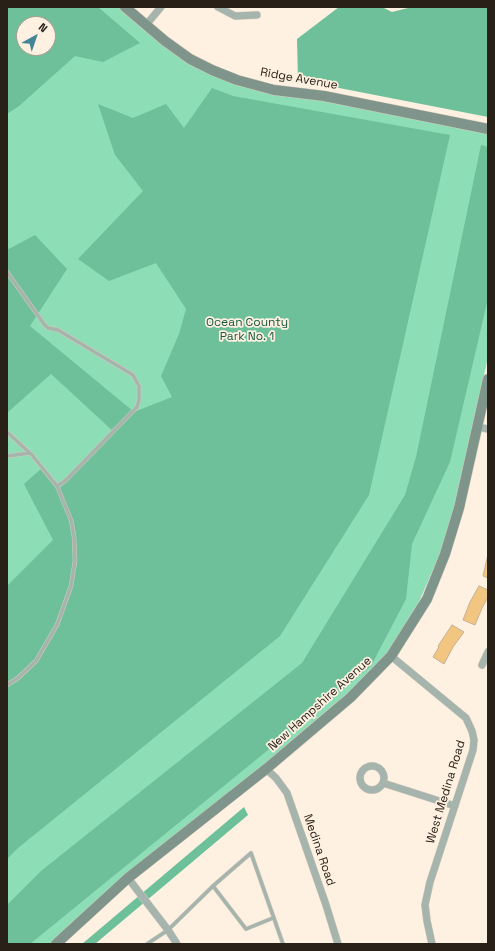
<!DOCTYPE html>
<html>
<head>
<meta charset="utf-8">
<style>
  body { margin:0 }
  #map { position:relative; width:495px; height:951px; overflow:hidden; background:#fef1e1; font-family:"Space Grotesk",sans-serif }
  canvas { display:block }
  .frame { position:absolute; inset:0; border:8px solid #292118; pointer-events:none }
  .north { position:absolute; left:16px; top:16px; width:40px; height:40px; box-sizing:border-box; background:#fef1e1; border:1px solid #a99e91; border-radius:50%; rotate:40deg; font-size:11px; font-weight:700; line-height:16px; text-align:center; color:#292118 }
  .north::after { content:''; display:block; margin:auto; width:14px; height:18px; background:#438695; clip-path:polygon(50% 0,100% 100%,50% 72%,0 100%) }
</style>
</head>
<body>
<div id="map">
<canvas width="495" height="951"></canvas>
<div class="frame"></div>
<div class="north">N</div>
</div>
<script>
const context = document.querySelector('canvas').getContext('2d');
context.lineJoin = 'round';
function paint(path, color) {
  context.fillStyle = color;
  context.fill(path, 'evenodd');
}
function toPath(rows) {
  const path = new Path2D();
  for (const r of rows) {
    if (r.length === 3) {
      path.moveTo(r[0] + r[2], r[1]);
      path.arc(r[0], r[1], r[2], 0, 2 * Math.PI);
      continue;
    }
    path.moveTo(r[0], r[1]);
    for (let i = 2; i < r.length; i += 2) path.lineTo(r[i], r[i + 1]);
  }
  return path;
}
function strokePath(path, color, width, dash) {
  context.strokeStyle = color;
  context.lineWidth = width;
  context.lineCap = dash ? 'butt' : 'round';
  context.setLineDash(dash || []);
  context.stroke(path);
}
function write(font, color, halo, rows, align = 'center') {
  context.font = font + ' "Space Grotesk",sans-serif';
  context.lineWidth = 3.5;
  context.setLineDash([]);
  context.textBaseline = 'middle';
  context.strokeStyle = halo;
  context.fillStyle = color;
  for (const [text, x, y, turn = 0] of rows) {
    context.save();
    context.translate(x, y);
    context.rotate((+turn || 0) * Math.PI / 180);
    context.textAlign = isNaN(turn) ? turn : align;
    if (halo) context.strokeText(text, 0, 0);
    context.fillText(text, 0, 0);
    context.restore();
  }
}
const green = toPath([
  [7,7,125,7,165,41,237,80,324,96,488,134,488,357,455,506,441,552,401,642,391,656,56,944,7,944],
  [24,24,48,24,48,48,24,48]
]);
const forest = toPath([
  [7,7,98,7,140,43,103,62,75,56,19,106,7,114],
  [24,24,48,24,48,48,24,48],
  [339,7,382,7,392,12,412,7,488,7,488,117,298,80,297,39],
  [212,88,233,96,450,135,369,495,280,636,18,848,7,859,7,586,53,540,24,484,42,468,59,489,114,432,51,374,7,413,7,250,35,235,67,269,30,326,134,412,172,397,161,376,179,334,186,309,156,263,109,281,78,259,143,191,115,155,98,104,133,118,166,104,184,128],
  [481,145,488,147,488,298,450,462,412,544,406,599,371,666,30,944,7,944,7,905,41,871,302,663,405,495,416,457],
  [244,807,248,815,95,944,82,944]
]);
const building = toPath([
  [488,554,488,578,483,576,488,554],
  [479,586,488,590,488,597,482,608,475,625,463,620,470,602,479,586],
  [452,625,464,632,453,647,444,664,433,657,439,647,438,646,452,625]
]);
const lane = toPath([
  [7,272,44,324,48,328,58,330,133,375,139,386,139,400,137,407,65,481,57,486],
  [7,432,32,455,57,486,71,520,74,536,75,561,71,586,57,625,36,661,18,678,7,685],
  [7,456,30,453],
  [213,886,246,929,273,918],
  [147,944,168,930,213,886,251,853,283,944]
]);
const street = toPath([
  [218,7,235,16,257,15],
  [146,25,161,7],
  [477,427,488,429],
  [391,656,466,718,472,731,474,740,473,750,430,882,425,905,427,921,432,944],
  [482,665,488,652],
  [372,778,12],
  [266,769,276,778,287,793,326,905,338,944],
  [383,783,455,806],
  [128,878,168,930,177,944]
]);
const secondary = toPath([
  [125,7,165,41,190,59,212,70,237,80,274,90,324,96,488,129],
  [56,944,128,878,266,769,351,697,391,656,427,599,445,554,459,508,488,379]
]);
const streetNames = [
  ["Ridge Avenue",299,79,10],
  ["New Hampshire Avenue",320,704,-42],
  ["West Medina Road",446,792,-73],
  ["Medina Road",319,850,71]
];
const parkNames = [
  ["Ocean County",247,323],
  ["Park No. 1",247,337]
];
paint(green, '#8dddb6');
paint(forest, '#6dc099');
paint(building, '#f2c580');
strokePath(building, '#c3b096', 1);
strokePath(lane, '#d8ccbd', 4.5);
strokePath(street, '#d8ccbd', 8);
strokePath(secondary, '#d8ccbd', 11);
strokePath(lane, '#a5b4ad', 3.5);
strokePath(street, '#a5b4ad', 7);
strokePath(secondary, '#7f958b', 10);
write('12px', '#292118', '#fef1e1', streetNames);
write('12px', '#17583d', '#fef1e1', parkNames);
</script>
</body>
</html>
